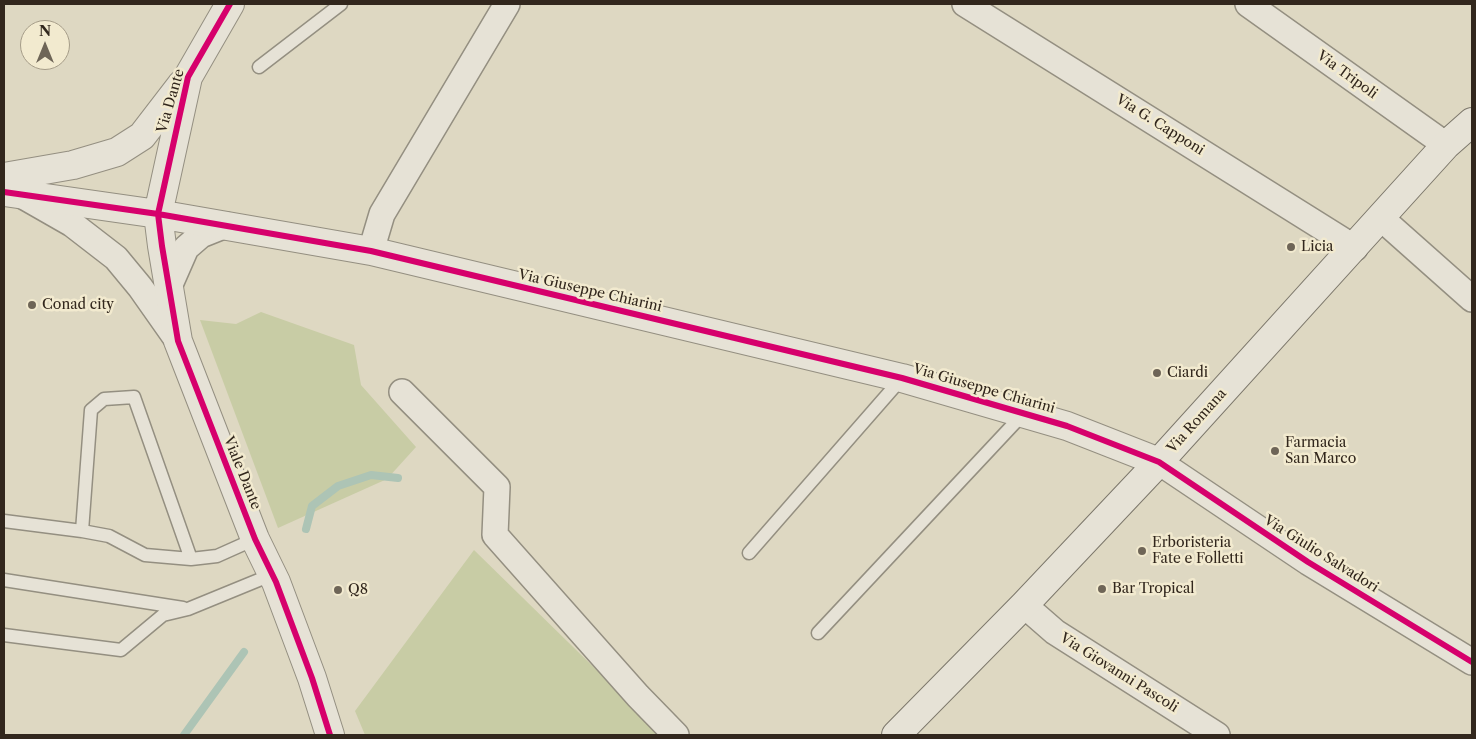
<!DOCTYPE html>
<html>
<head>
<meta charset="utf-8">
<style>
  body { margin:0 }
  #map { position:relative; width:1476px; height:739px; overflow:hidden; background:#ded8c2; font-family:"Libre Caslon Text",serif }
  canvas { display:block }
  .frame { position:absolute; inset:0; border:5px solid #32271d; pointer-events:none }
  .north { position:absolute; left:20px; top:20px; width:50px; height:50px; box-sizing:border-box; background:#f2eacf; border:1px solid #a59c88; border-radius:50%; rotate:0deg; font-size:14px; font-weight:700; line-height:20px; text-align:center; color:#32271d }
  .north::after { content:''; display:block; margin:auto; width:18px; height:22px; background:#6e6557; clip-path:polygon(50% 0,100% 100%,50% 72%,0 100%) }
</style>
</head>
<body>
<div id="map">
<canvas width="1476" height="739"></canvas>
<div class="frame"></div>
<div class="north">N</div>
</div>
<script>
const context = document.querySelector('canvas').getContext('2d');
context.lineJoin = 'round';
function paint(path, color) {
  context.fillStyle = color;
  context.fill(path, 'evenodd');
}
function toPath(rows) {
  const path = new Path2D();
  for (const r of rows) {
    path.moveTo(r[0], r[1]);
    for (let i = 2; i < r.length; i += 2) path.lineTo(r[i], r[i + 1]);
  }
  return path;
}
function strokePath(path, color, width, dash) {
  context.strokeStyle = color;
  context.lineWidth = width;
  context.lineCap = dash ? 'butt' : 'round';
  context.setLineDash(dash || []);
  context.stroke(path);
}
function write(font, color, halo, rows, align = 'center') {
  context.font = font + ' "Libre Caslon Text",serif';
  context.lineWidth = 5;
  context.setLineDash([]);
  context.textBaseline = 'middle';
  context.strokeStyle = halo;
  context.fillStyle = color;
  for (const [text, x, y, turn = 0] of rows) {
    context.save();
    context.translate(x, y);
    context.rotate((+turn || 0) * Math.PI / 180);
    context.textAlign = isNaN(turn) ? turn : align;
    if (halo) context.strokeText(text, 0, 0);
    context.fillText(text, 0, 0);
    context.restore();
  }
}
const green = toPath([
  [261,312,354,345,361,385,416,447,387,479,278,528,200,320,236,324],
  [474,550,663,735,365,735,355,711]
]);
const stream = toPath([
  [306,529,312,506,338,486,371,475,398,478],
  [184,735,244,652]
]);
const service = toPath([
  [259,67,341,4],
  [4,521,82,531,91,410,104,399,134,397,191,559,217,556,255,539],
  [82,531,109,536,145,555,191,559],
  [749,553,902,378],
  [4,580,183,608],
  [818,633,1024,413],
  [4,635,121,650,163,615,188,609,271,575]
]);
const minor = toPath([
  [965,4,1355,248],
  [1248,4,1446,145],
  [23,196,72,224,116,258,140,287,178,341],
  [1382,219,1472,299],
  [371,251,382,214,507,4],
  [168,289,186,248,201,235,226,225],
  [402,392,497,487,495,535,638,696,676,735],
  [1159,462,1308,562,1472,662],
  [1024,605,1055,632,1217,735]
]);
const tertiary = toPath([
  [230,4,188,77,158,214,162,246,178,341,255,539,276,582,312,678,330,735],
  [4,177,73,165,117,152,142,136,182,84],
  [4,192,158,214,371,251,902,378,1067,426,1159,462]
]);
const secondary = toPath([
  [896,735,1024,605,1159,462,1446,145,1472,122]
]);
const cycleway = toPath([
  [230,4,188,77,158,214,162,246,178,341,255,539,276,582,312,678,330,735],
  [4,192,158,214,371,251,902,378,1067,426,1159,462,1308,562,1472,662]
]);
const markers = [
  [1291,247,5,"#6e6557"],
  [32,305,5,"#6e6557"],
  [1157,373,5,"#6e6557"],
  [1275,451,5,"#6e6557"],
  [1142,551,5,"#6e6557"],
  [1102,589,5,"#6e6557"],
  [338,590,5,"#6e6557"]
];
const streetNames = [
  ["Via Tripoli",1347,75,36],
  ["Via Dante",171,101,-74],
  ["Via G. Capponi",1160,125,32],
  ["Via Giuseppe Chiarini",590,291,13],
  ["Via Giuseppe Chiarini",984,389,16],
  ["Via Romana",1197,421,-48],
  ["Viale Dante",242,473,68],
  ["Via Giulio Salvadori",1321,554,32],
  ["Via Giovanni Pascoli",1119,673,32]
];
const poiNames = [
  ["Licia",1301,247],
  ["Conad city",42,305],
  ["Ciardi",1167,373],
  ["Farmacia",1285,443],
  ["San Marco",1285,459],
  ["Erboristeria",1152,543],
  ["Fate e Folletti",1152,559],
  ["Bar Tropical",1112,589],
  ["Q8",348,590]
];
paint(green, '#c8cca5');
strokePath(stream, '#adc4b5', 8);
strokePath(service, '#948f81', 15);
strokePath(minor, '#948f81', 28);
strokePath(tertiary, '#948f81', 30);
strokePath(secondary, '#7c776b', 30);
strokePath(service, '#e6e2d6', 12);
strokePath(minor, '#e6e2d6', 25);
strokePath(tertiary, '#e6e2d6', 28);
strokePath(secondary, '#e6e2d6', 28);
strokePath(cycleway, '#d6006c', 6);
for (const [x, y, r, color] of markers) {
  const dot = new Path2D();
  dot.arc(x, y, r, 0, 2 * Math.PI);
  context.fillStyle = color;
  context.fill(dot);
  strokePath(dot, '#f2eacf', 2);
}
write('14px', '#32271d', '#f2eacf', streetNames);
write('14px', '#32271d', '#f2eacf', poiNames, 'left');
</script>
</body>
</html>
